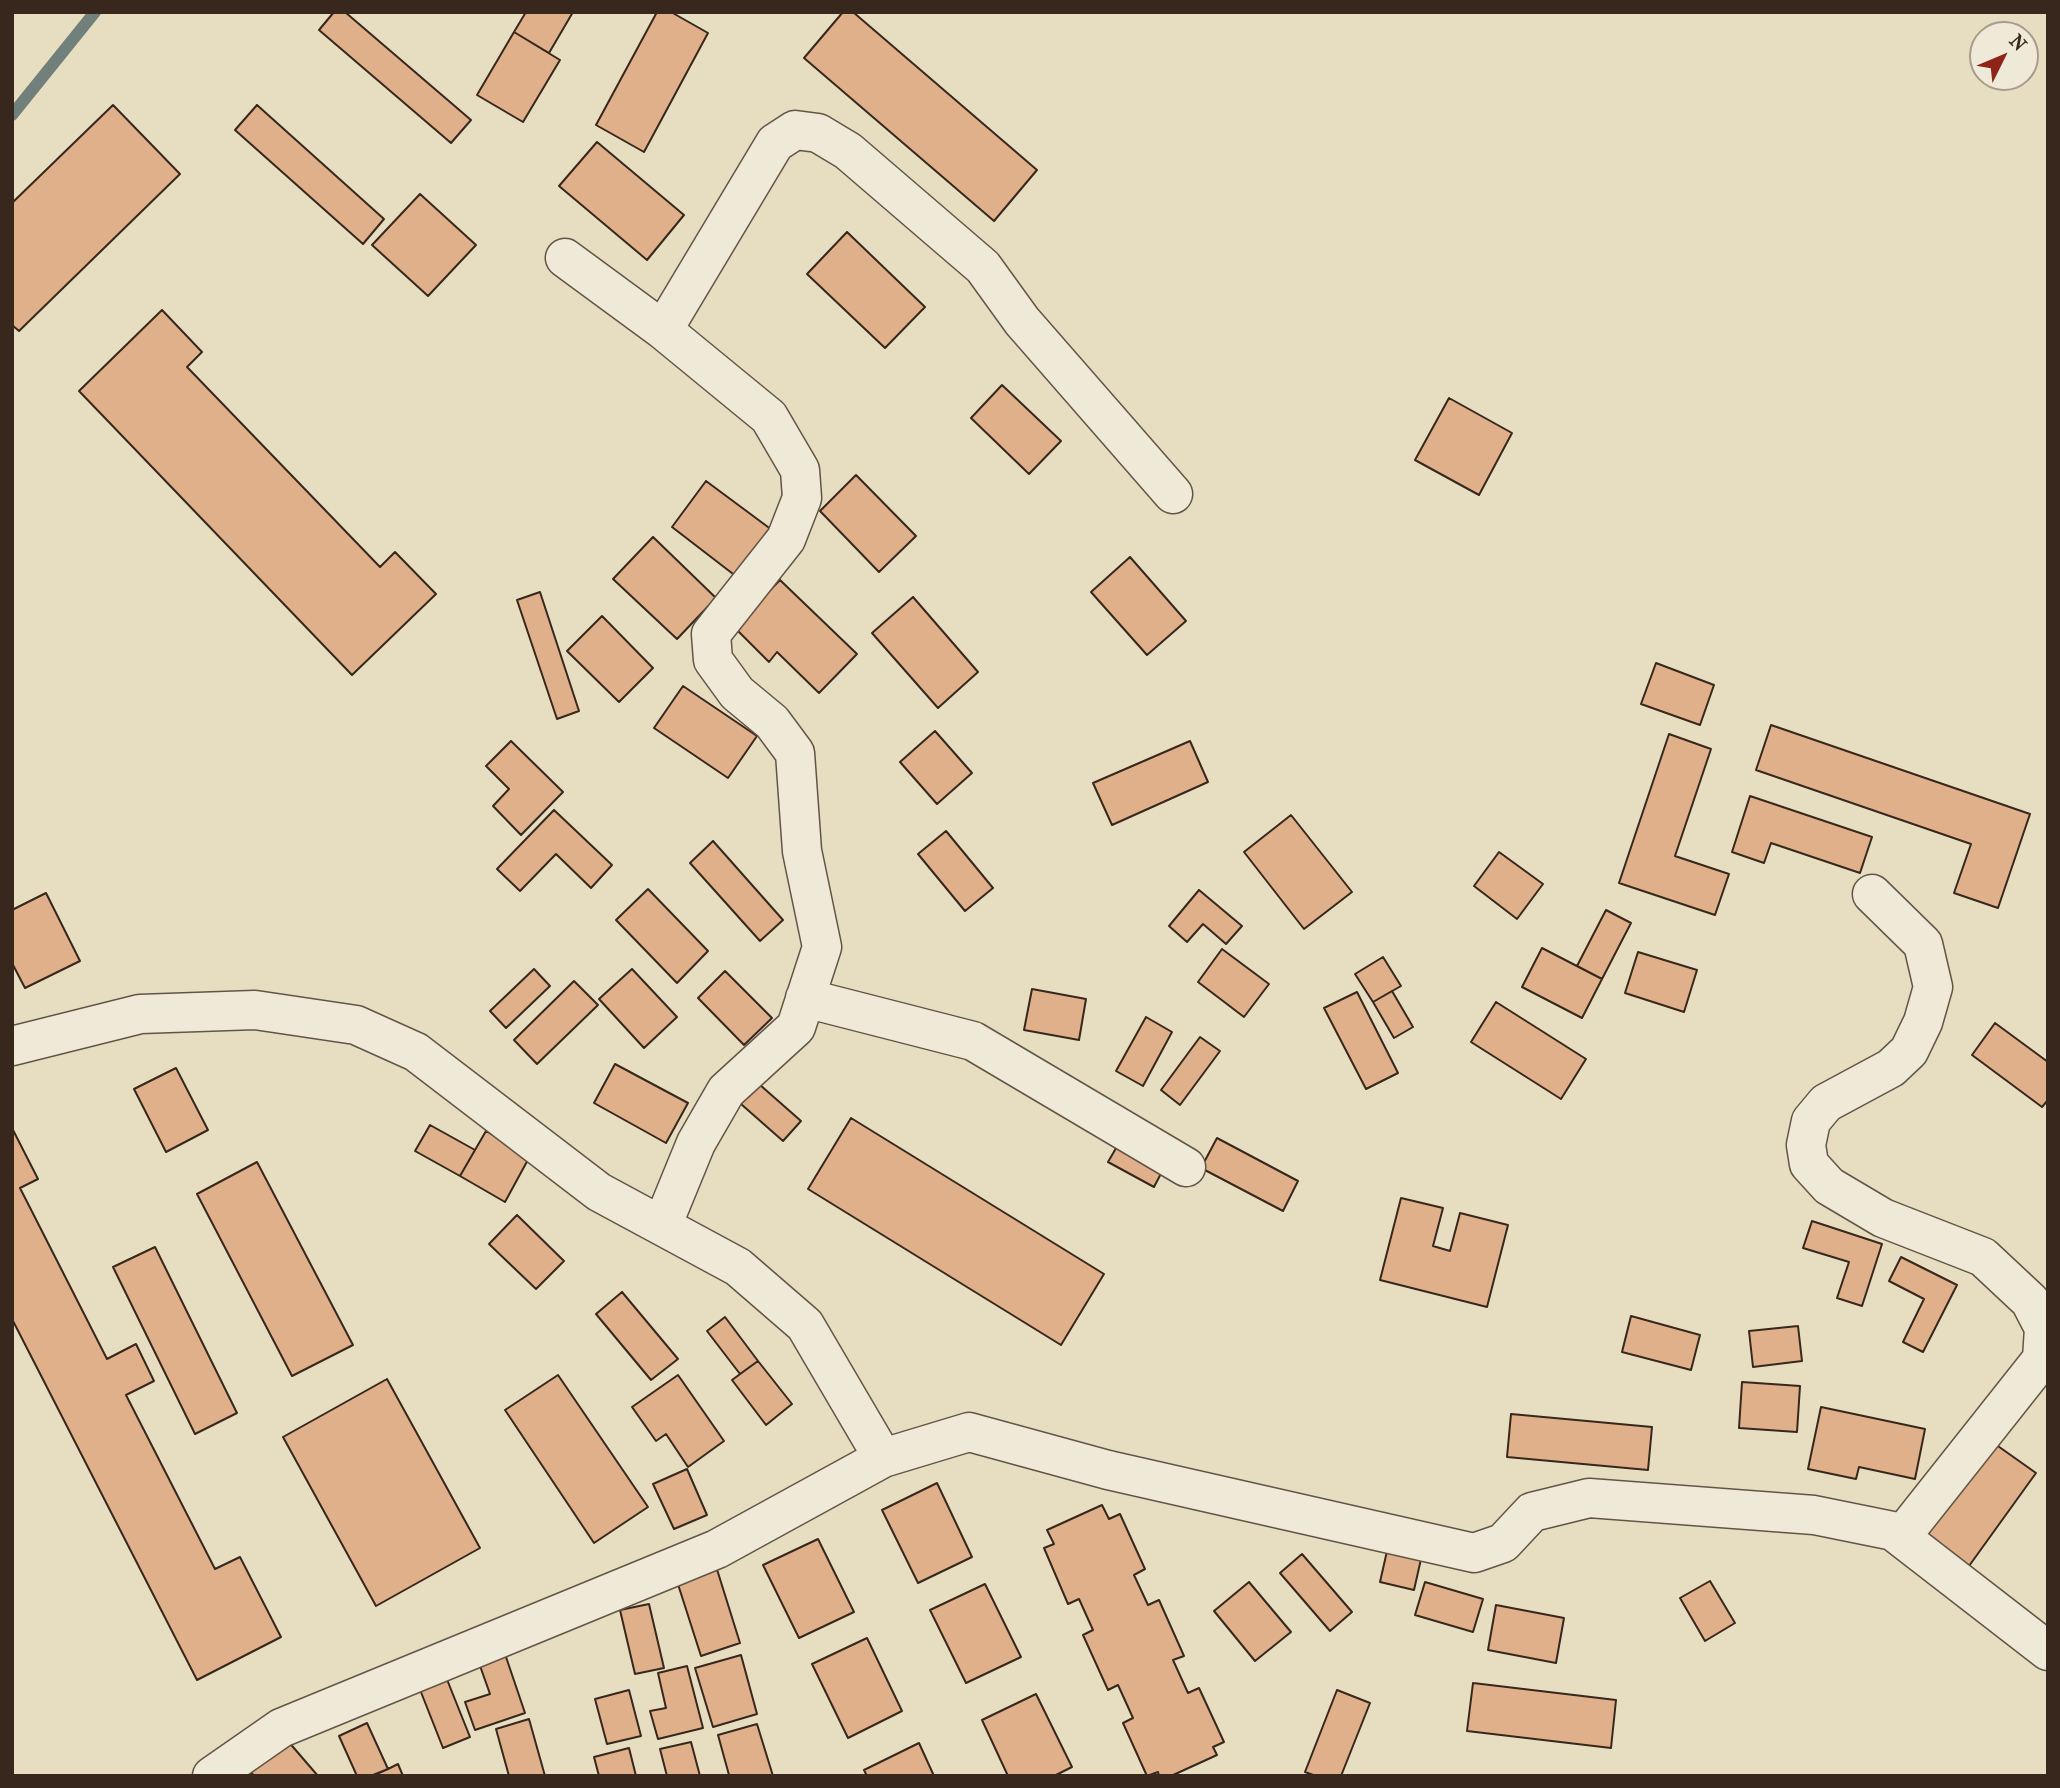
<!DOCTYPE html>
<html>
<head>
<meta charset="utf-8">
<style>
  body { margin:0 }
  #map { position:relative; width:2060px; height:1788px; overflow:hidden; background:#e7dec2; font-family:"IM FELL French Canon",serif }
  canvas { display:block }
  .frame { position:absolute; inset:0; border:14px solid #37271c; pointer-events:none }
  .north { position:absolute; left:1969px; top:21px; width:70px; height:70px; box-sizing:border-box; background:#efead7; border:2px solid #a59c8c; border-radius:50%; rotate:47deg; font-size:19px; font-weight:700; line-height:28px; text-align:center; color:#37271c }
  .north::after { content:''; display:block; margin:auto; width:24px; height:32px; background:#8f2418; clip-path:polygon(50% 0,100% 100%,50% 72%,0 100%) }
</style>
</head>
<body>
<div id="map">
<canvas width="2060" height="1788"></canvas>
<div class="frame"></div>
<div class="north">N</div>
</div>
<script>
const context = document.querySelector('canvas').getContext('2d');
context.lineJoin = 'round';
function toPath(rows) {
  const path = new Path2D();
  for (const r of rows) {
    path.moveTo(r[0], r[1]);
    for (let i = 2; i < r.length; i += 2) path.lineTo(r[i], r[i + 1]);
  }
  return path;
}
function strokePath(path, color, width, dash) {
  context.strokeStyle = color;
  context.lineWidth = width;
  context.lineCap = dash ? 'butt' : 'round';
  context.setLineDash(dash || []);
  context.stroke(path);
}
function paint(path, color) {
  context.fillStyle = color;
  context.fill(path, 'evenodd');
}
const stream = toPath([
  [12,115,95,12]
]);
const building = toPath([
  [334,12,345,12,471,120,451,143,319,30,334,12],
  [526,12,573,12,549,53,514,32,526,12],
  [657,12,671,12,708,33,644,152,596,125,657,12],
  [843,12,853,12,1037,170,994,221,804,58,843,12],
  [514,32,560,60,523,122,477,95,514,32],
  [113,105,180,174,19,331,12,325,12,203,113,105],
  [257,105,384,219,363,244,235,130,257,105],
  [597,142,684,215,647,260,559,186,597,142],
  [420,194,476,245,428,296,372,245,420,194],
  [847,232,925,307,885,348,807,274,847,232],
  [162,310,202,352,187,367,380,567,395,552,436,594,352,675,79,391,162,310],
  [1002,385,1061,441,1029,474,971,418,1002,385],
  [1449,398,1512,433,1479,495,1415,460,1449,398],
  [856,475,916,536,879,572,820,511,856,475],
  [706,481,772,530,737,577,672,527,706,481],
  [653,537,716,598,677,639,613,579,653,537],
  [1130,557,1186,621,1147,655,1091,592,1130,557],
  [780,580,857,654,819,693,777,652,769,662,734,627,780,580],
  [540,592,579,711,557,719,517,600,540,592],
  [913,597,978,672,938,708,872,633,913,597],
  [602,616,653,668,619,702,567,651,602,616],
  [1656,663,1714,685,1700,725,1641,704,1656,663],
  [683,686,757,736,728,778,654,728,683,686],
  [1771,725,2030,814,1998,908,1954,893,1971,844,1756,770,1771,725],
  [935,731,972,773,937,804,900,762,935,731],
  [1669,734,1711,749,1675,856,1729,874,1715,915,1619,883,1669,734],
  [511,741,563,792,521,835,493,806,509,789,486,766,511,741],
  [1190,741,1208,782,1112,825,1093,783,1190,741],
  [1750,796,1872,837,1860,873,1771,843,1764,863,1732,852,1750,796],
  [554,810,612,865,591,888,556,854,520,891,497,869,554,810],
  [1291,815,1352,892,1304,929,1244,852,1291,815],
  [946,831,993,888,965,911,918,854,946,831],
  [713,841,783,920,760,941,690,863,713,841],
  [1499,852,1543,884,1517,919,1474,886,1499,852],
  [648,889,708,951,677,983,616,920,648,889],
  [1199,890,1242,926,1226,944,1203,924,1187,942,1169,926,1199,890],
  [46,893,80,961,25,988,12,963,12,910,46,893],
  [1606,910,1631,923,1602,979,1577,966,1606,910],
  [1542,948,1602,979,1582,1018,1522,987,1542,948],
  [1222,949,1269,984,1244,1017,1198,982,1222,949],
  [1638,952,1697,970,1684,1012,1625,993,1638,952],
  [1383,957,1401,986,1373,1002,1355,974,1383,957],
  [534,969,550,986,506,1028,490,1011,534,969],
  [632,969,677,1017,644,1048,599,999,632,969],
  [725,971,772,1018,744,1045,698,998,725,971],
  [574,981,598,1005,537,1064,514,1040,574,981],
  [1032,989,1086,999,1079,1040,1024,1030,1032,989],
  [1392,991,1413,1027,1394,1038,1373,1002,1392,991],
  [1357,992,1398,1073,1366,1089,1324,1008,1357,992],
  [1496,1002,1586,1059,1561,1099,1471,1042,1496,1002],
  [1146,1017,1172,1032,1143,1086,1116,1071,1146,1017],
  [1995,1023,2048,1062,2048,1100,2042,1107,1972,1055,1995,1023],
  [1200,1037,1220,1051,1180,1105,1161,1090,1200,1037],
  [615,1064,688,1103,666,1143,594,1103,615,1064],
  [176,1068,208,1130,166,1152,134,1089,176,1068],
  [751,1077,801,1121,783,1141,733,1097,751,1077],
  [851,1118,1104,1274,1061,1345,808,1189,851,1118],
  [430,1125,475,1150,460,1176,415,1151,430,1125],
  [12,1128,38,1179,20,1188,107,1359,136,1344,154,1381,126,1395,215,1569,240,1557,281,1637,197,1680,12,1319,12,1128],
  [486,1131,530,1156,505,1202,460,1176,486,1131],
  [1123,1136,1168,1160,1154,1187,1108,1162,1123,1136],
  [1217,1138,1298,1181,1283,1211,1201,1168,1217,1138],
  [257,1162,353,1345,292,1376,197,1194,257,1162],
  [1401,1198,1443,1208,1433,1246,1450,1251,1460,1213,1508,1225,1487,1307,1380,1280,1401,1198],
  [517,1215,564,1261,536,1289,489,1244,517,1215],
  [1812,1221,1882,1244,1862,1306,1837,1298,1849,1262,1803,1248,1812,1221],
  [155,1247,237,1413,195,1434,113,1267,155,1247],
  [1901,1257,1957,1285,1923,1352,1903,1342,1924,1299,1889,1281,1901,1257],
  [622,1292,678,1359,651,1380,596,1314,622,1292],
  [1631,1316,1700,1335,1691,1370,1622,1352,1631,1316],
  [725,1317,758,1361,740,1374,707,1331,725,1317],
  [1798,1326,1802,1361,1753,1367,1749,1331,1798,1326],
  [758,1361,792,1404,766,1425,732,1380,758,1361],
  [558,1375,648,1507,594,1543,505,1410,558,1375],
  [678,1375,724,1441,688,1467,666,1434,656,1441,632,1407,678,1375],
  [387,1379,480,1548,376,1606,283,1437,387,1379],
  [1742,1382,1800,1386,1797,1432,1739,1428,1742,1382],
  [1821,1407,1925,1429,1915,1479,1859,1467,1856,1479,1808,1469,1821,1407],
  [1511,1414,1652,1427,1648,1470,1507,1457,1511,1414],
  [1988,1439,2036,1473,1969,1566,1922,1533,1988,1439],
  [687,1469,707,1515,674,1529,653,1484,687,1469],
  [937,1483,972,1557,918,1583,882,1510,937,1483],
  [1102,1505,1109,1519,1120,1514,1145,1569,1134,1575,1148,1605,1159,1600,1184,1656,1173,1660,1188,1693,1199,1688,1224,1742,1213,1747,1217,1755,1171,1776,1159,1776,1158,1772,1147,1776,1123,1723,1133,1718,1118,1685,1108,1690,1083,1635,1093,1630,1079,1599,1068,1604,1044,1548,1054,1544,1047,1530,1102,1505],
  [818,1539,854,1612,799,1638,763,1565,818,1539],
  [1387,1551,1421,1559,1414,1590,1380,1582,1387,1551],
  [1302,1554,1352,1612,1330,1631,1280,1573,1302,1554],
  [715,1563,740,1643,701,1656,675,1575,715,1563],
  [1710,1581,1735,1623,1705,1641,1680,1598,1710,1581],
  [1249,1582,1291,1632,1255,1661,1214,1611,1249,1582],
  [1425,1582,1483,1599,1473,1632,1415,1615,1425,1582],
  [985,1584,1021,1657,966,1683,930,1610,985,1584],
  [649,1604,664,1668,635,1674,620,1610,649,1604],
  [1496,1605,1564,1618,1556,1663,1488,1650,1496,1605],
  [867,1638,902,1711,848,1738,812,1664,867,1638],
  [505,1654,525,1713,475,1730,465,1702,490,1694,479,1663,505,1654],
  [741,1655,757,1714,713,1727,695,1668,741,1655],
  [687,1666,703,1728,658,1739,650,1711,666,1708,658,1673,687,1666],
  [444,1672,470,1737,443,1748,417,1682,444,1672],
  [1473,1683,1616,1700,1611,1748,1467,1731,1473,1683],
  [629,1690,641,1736,607,1744,595,1699,629,1690],
  [1337,1690,1370,1703,1341,1776,1316,1776,1305,1772,1337,1690],
  [1036,1694,1072,1767,1054,1776,1008,1776,982,1720,1036,1694],
  [529,1719,545,1776,509,1776,496,1729,529,1719],
  [367,1723,388,1769,372,1776,357,1776,339,1736,367,1723],
  [757,1724,773,1776,725,1776,729,1775,718,1735,757,1724],
  [281,1733,318,1776,254,1776,245,1765,281,1733],
  [691,1742,700,1776,667,1776,660,1749,691,1742],
  [919,1743,934,1776,867,1776,864,1770,919,1743],
  [629,1748,636,1776,599,1776,594,1757,629,1748],
  [398,1764,403,1776,373,1775,388,1769,398,1764]
]);
const minor = toPath([
  [565,258,663,330,769,417,800,470,802,498,786,539,711,634,713,660,737,693,772,722,795,753,802,851,822,947,796,1027,726,1091,696,1143,662,1226],
  [663,330,775,143,795,130,818,133,848,151,983,267,1022,321,1173,494],
  [1872,894,1923,944,1933,987,1923,1022,1909,1051,1891,1068,1826,1103,1811,1121,1806,1145,1809,1164,1829,1186,1883,1218,1983,1257,2030,1301,2044,1328,2042,1359,1901,1537],
  [805,998,973,1041,1186,1167],
  [12,1046,140,1014,255,1010,356,1025,416,1052,599,1192,738,1267,805,1325,883,1458],
  [212,1776,281,1728,717,1549,883,1458,969,1432,1108,1470,1474,1553,1503,1543,1532,1512,1589,1498,1814,1515,1893,1531,2048,1651]
]);
strokePath(stream, '#71807a', 12);
paint(building, '#e0b08b');
strokePath(building, '#37271c', 2);
strokePath(minor, '#635546', 41);
strokePath(minor, '#efead7', 38);
</script>
</body>
</html>
